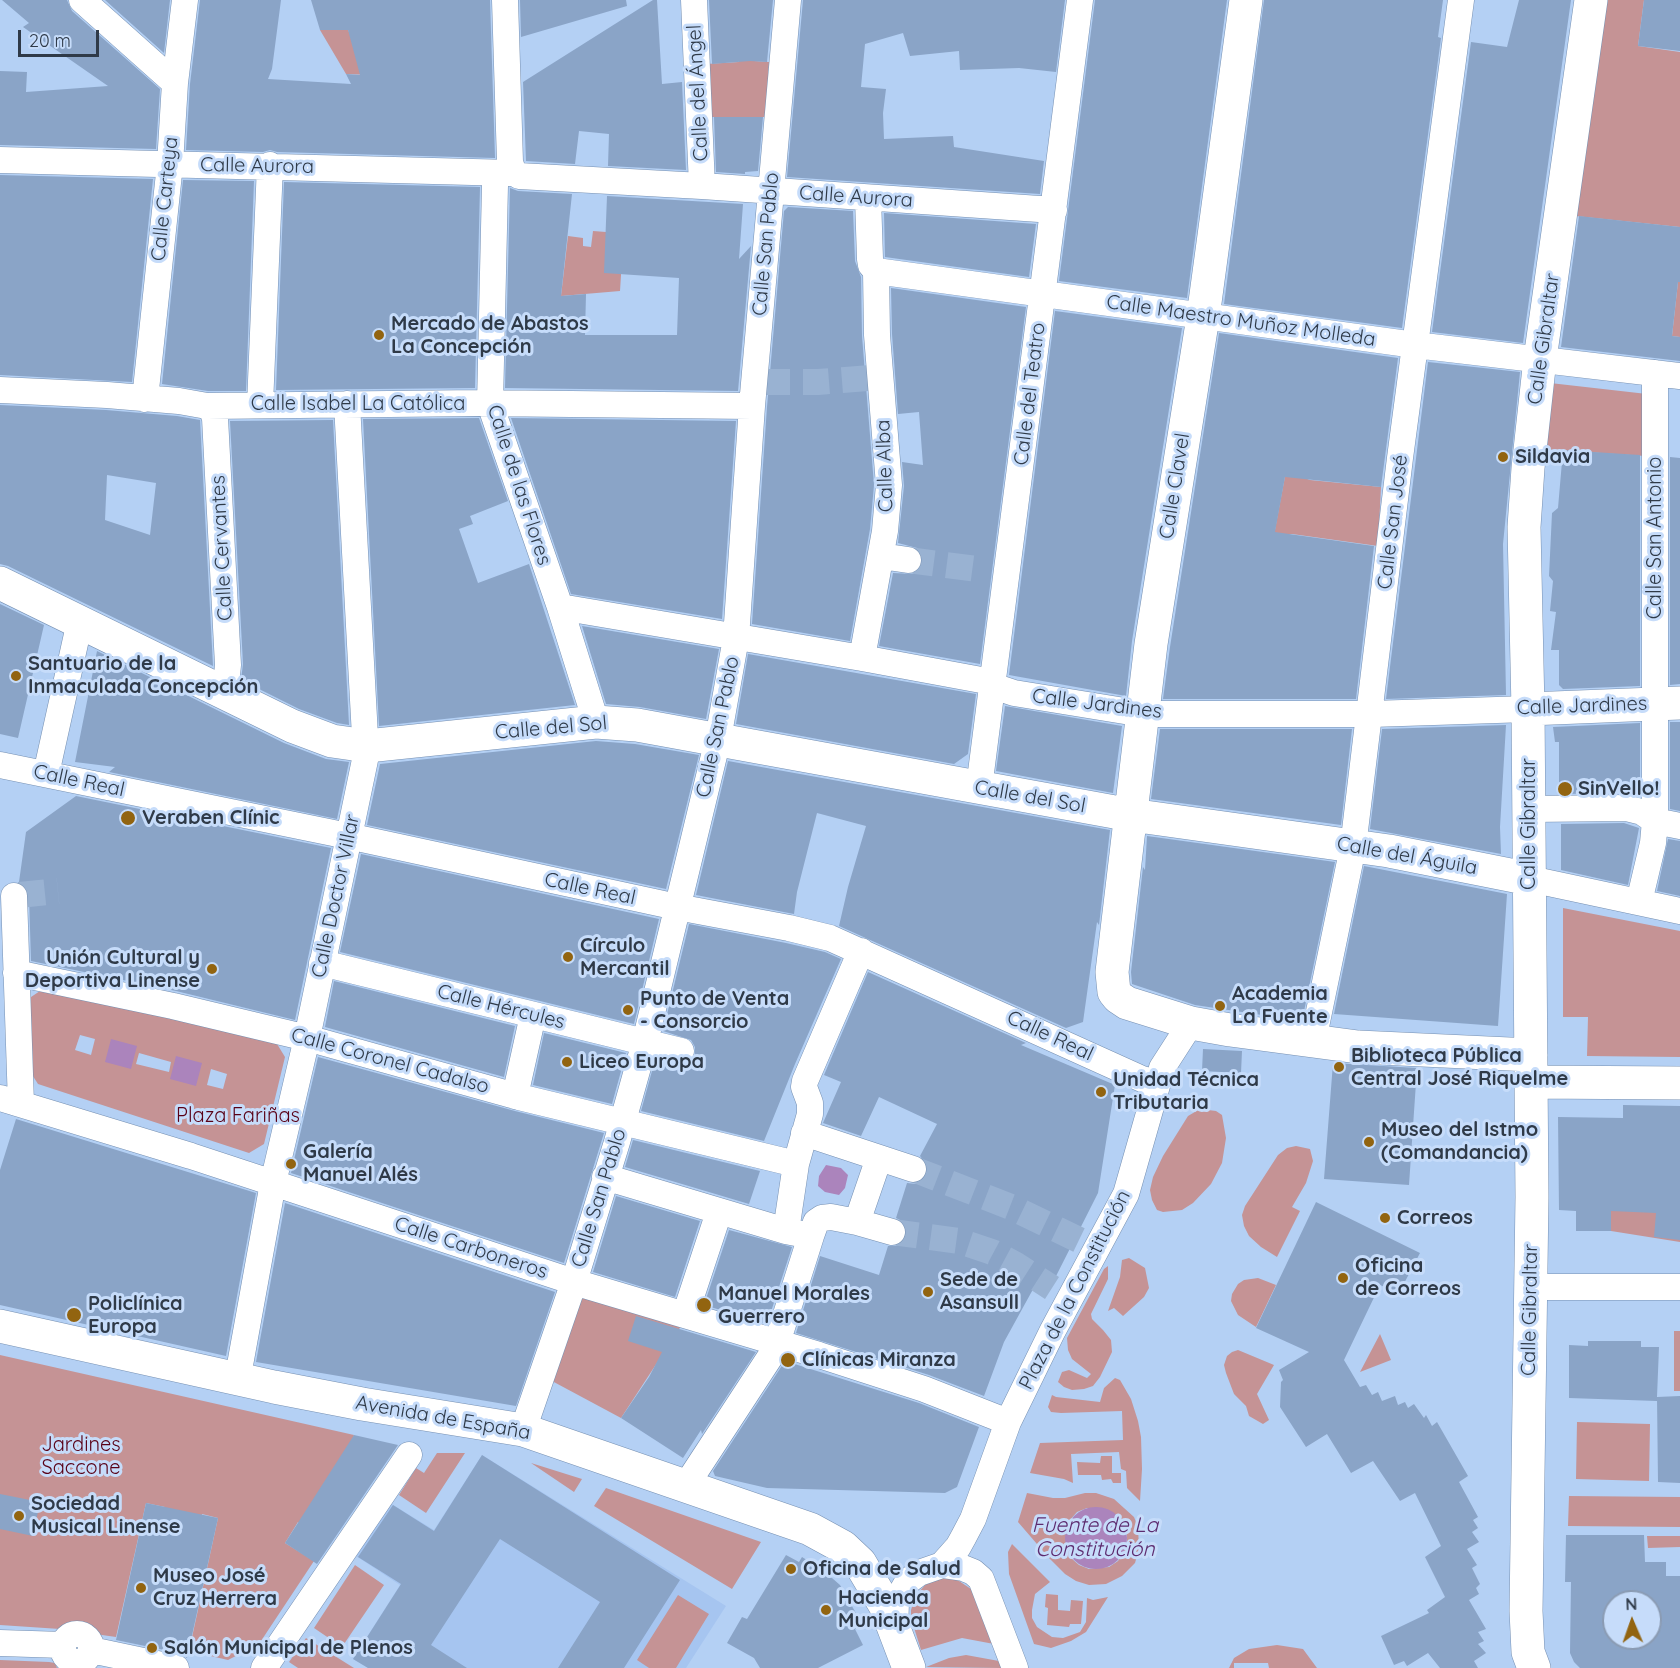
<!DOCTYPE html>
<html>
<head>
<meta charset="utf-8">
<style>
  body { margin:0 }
  #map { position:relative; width:1680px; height:1668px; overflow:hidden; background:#b4d0f4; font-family:Quicksand,sans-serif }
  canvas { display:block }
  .north { position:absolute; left:1602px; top:1590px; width:60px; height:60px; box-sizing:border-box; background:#c6dcfa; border:2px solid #8a9bb3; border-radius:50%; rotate:358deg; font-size:16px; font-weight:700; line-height:24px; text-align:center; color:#2f3a48 }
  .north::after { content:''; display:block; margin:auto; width:21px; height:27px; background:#926410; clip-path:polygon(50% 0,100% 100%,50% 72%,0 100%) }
  .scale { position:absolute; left:18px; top:30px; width:81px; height:27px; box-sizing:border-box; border:3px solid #2f3a48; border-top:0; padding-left:8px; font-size:18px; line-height:21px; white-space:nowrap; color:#2f3a48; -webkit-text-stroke:4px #c6dcfa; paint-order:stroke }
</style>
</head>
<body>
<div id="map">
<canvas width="1680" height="1668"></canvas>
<div class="north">N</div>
<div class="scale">20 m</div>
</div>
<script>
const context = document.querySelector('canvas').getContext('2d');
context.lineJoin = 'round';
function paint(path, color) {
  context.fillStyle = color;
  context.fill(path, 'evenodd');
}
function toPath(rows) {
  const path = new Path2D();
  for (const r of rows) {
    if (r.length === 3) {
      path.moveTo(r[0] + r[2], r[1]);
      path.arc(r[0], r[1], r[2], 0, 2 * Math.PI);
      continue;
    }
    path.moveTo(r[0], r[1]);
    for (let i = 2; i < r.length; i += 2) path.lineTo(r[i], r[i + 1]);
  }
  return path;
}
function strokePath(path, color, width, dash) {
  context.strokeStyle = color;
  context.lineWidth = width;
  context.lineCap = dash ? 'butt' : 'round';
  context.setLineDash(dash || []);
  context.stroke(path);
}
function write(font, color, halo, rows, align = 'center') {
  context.font = font + ' Quicksand,sans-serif';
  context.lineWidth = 6;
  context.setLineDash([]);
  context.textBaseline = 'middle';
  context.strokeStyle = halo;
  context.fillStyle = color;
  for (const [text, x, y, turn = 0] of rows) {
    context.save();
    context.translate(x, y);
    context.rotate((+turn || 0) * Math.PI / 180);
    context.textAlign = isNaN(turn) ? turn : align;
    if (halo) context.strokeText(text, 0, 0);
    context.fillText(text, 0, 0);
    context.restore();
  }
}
const built = toPath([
  [482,1455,726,1606,686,1668,368,1668,353,1659,400,1585,356,1556,390,1503,434,1530]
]);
const green = toPath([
  [1600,0,1644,0,1638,46,1680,52,1680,227,1566,215],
  [320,30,348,30,371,75,346,74],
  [739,54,754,61,769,62,766,117,708,117,706,64,739,62],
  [593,231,606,232,622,259,620,291,561,296,568,236,583,238,583,246,591,247],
  [1678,282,1680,282,1680,337,1672,336],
  [1550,383,1647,394,1645,456,1542,449],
  [1286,471,1310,480,1381,487,1378,546,1292,534,1274,535],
  [1563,908,1680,931,1680,1057,1587,1056,1588,1017,1563,1017],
  [43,989,274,1039,285,1057,264,1144,249,1153,38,1084,29,1070,28,999],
  [80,1035,95,1039,91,1055,75,1050],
  [139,1053,171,1062,169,1072,136,1064],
  [211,1069,227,1074,223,1089,207,1085],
  [1200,1109,1216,1111,1222,1115,1226,1138,1222,1163,1211,1184,1193,1203,1182,1210,1163,1212,1157,1210,1152,1200,1150,1190,1153,1177,1163,1156,1188,1116],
  [1296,1146,1310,1149,1313,1161,1306,1183,1292,1207,1300,1211,1277,1257,1261,1247,1249,1236,1244,1226,1242,1215,1245,1206,1278,1155,1287,1148],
  [1680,1181,1680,1242,1611,1231,1611,1211],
  [1129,1258,1145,1268,1149,1288,1144,1297,1123,1316,1114,1308,1108,1311,1120,1277,1122,1260],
  [1108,1266,1108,1279,1091,1314,1092,1319,1103,1330,1111,1340,1112,1352,1100,1377,1093,1386,1084,1389,1072,1390,1064,1387,1058,1382,1062,1372,1069,1370,1087,1378,1091,1374,1072,1359,1068,1350,1067,1338,1104,1269],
  [1258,1278,1276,1285,1256,1327,1238,1315,1231,1301,1232,1294,1238,1284,1244,1280],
  [582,1292,683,1323,621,1418,552,1381],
  [1674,1331,1680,1331,1680,1391,1674,1391],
  [1380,1334,1391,1360,1360,1372],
  [1238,1350,1274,1365,1257,1394,1269,1420,1263,1424,1249,1416,1246,1406,1234,1394,1226,1373,1224,1365,1227,1356,1232,1352],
  [0,1355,354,1435,317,1534,298,1522,285,1543,314,1561,259,1644,228,1660,189,1651,218,1518,202,1514,200,1523,164,1515,165,1507,146,1503,116,1637,60,1629,0,1625],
  [1115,1378,1120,1380,1131,1399,1138,1421,1141,1437,1142,1469,1140,1501,1127,1488,1126,1471,1121,1469,1119,1452,1071,1454,1073,1483,1064,1479,1030,1473,1040,1443,1123,1440,1122,1411,1061,1413,1051,1412,1048,1407,1052,1395,1056,1397,1100,1402,1104,1388],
  [1577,1422,1650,1424,1649,1481,1576,1479],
  [437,1453,465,1453,426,1513,399,1495,416,1468,424,1473],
  [1101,1456,1112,1456,1112,1473,1121,1473,1121,1483,1113,1483,1111,1479,1102,1480,1101,1475,1078,1475,1077,1462,1100,1463],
  [531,1463,582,1479,574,1492],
  [606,1488,761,1542,732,1589,594,1506],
  [1027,1493,1053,1498,1065,1498,1085,1493,1096,1493,1114,1499,1134,1517,1138,1527,1139,1549,1135,1563,1122,1576,1106,1584,1089,1585,1076,1581,1065,1574,1049,1558,1018,1522],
  [1087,1508,1127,1533,1127,1543,1124,1552,1118,1561,1109,1567,1089,1569,1079,1565,1071,1558,1070,1520,1077,1512],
  [1569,1496,1680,1497,1680,1527,1568,1526],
  [1647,1536,1680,1536,1680,1547,1648,1548],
  [1012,1544,1050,1582,1035,1594,1032,1610,1032,1618,1037,1627,1052,1637,1063,1638,1080,1632,1086,1622,1087,1598,1093,1600,1108,1597,1086,1632,1071,1641,1051,1648,1034,1644,1009,1574,1008,1552],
  [355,1565,384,1585,342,1647,314,1628],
  [936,1577,956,1579,971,1589,994,1644,962,1638,921,1650,911,1618,911,1610,916,1595,928,1582],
  [1046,1594,1058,1595,1058,1610,1070,1611,1071,1600,1083,1601,1081,1624,1070,1624,1069,1627,1047,1625,1048,1608,1045,1607],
  [678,1595,709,1614,676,1668,649,1668,637,1660],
  [306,1638,354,1668,298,1668,289,1662],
  [1277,1645,1303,1649,1317,1668,1269,1668,1268,1663,1234,1663,1234,1668,1229,1668,1234,1658,1249,1649],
  [966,1655,999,1661,1001,1663,1002,1668,926,1667,949,1658],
  [0,1660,49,1662,55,1663,57,1668,0,1668]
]);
const water = toPath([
  [111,1039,137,1046,131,1069,105,1062],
  [176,1056,202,1063,196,1086,170,1079],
  [826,1165,841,1168,848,1175,845,1188,839,1195,825,1192,818,1186,819,1176],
  [1096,1538,31]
]);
const building = toPath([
  [2,0,67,0,72,11,160,89,156,149,0,145,0,71,27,72,26,92,108,86,23,27,29,23],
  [105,0,170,0,164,53],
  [200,0,281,0,272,69,268,79,351,84,346,74,360,75,348,30,320,30,311,0,490,0,495,158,277,152,270,150,263,152,186,150,190,84],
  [520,0,626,0,627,6,521,37],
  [653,0,657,0,662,84,682,82,686,170,608,166,609,134,579,131,575,164,526,161,523,82],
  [709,0,773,0,767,62,750,61,712,64],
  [803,0,1065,0,1056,72,1019,68,960,70,959,51,910,56,903,33,865,44,861,87,886,89,883,113,884,139,953,136,954,147,1044,161,1040,194,787,177],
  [1095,0,1227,0,1187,298,1059,281],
  [1264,0,1443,0,1438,37,1441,38,1402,328,1224,304],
  [1519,0,1571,0,1523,343,1432,332,1471,42,1507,47],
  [1644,0,1680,0,1680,51,1638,46],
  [714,117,763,117,758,171,745,172,745,174,716,172],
  [0,175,153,179,132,382,0,375],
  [183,180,254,181,246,391,208,391,162,384],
  [284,182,480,187,475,388,276,390],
  [510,188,518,191,572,194,561,296,586,294,585,335,677,335,679,278,604,273,607,196,743,204,739,259,751,246,738,391,505,388],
  [788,207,853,211,855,261,861,277,862,336,874,485,870,529,850,641,752,624,767,407,784,211],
  [884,213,1036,224,1029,277,885,257],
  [1579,216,1680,227,1680,282,1678,282,1672,336,1680,337,1680,361,1561,347],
  [891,288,1026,307,980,664,879,646,893,573,913,574,919,570,923,562,922,554,917,548,898,543,904,486,902,462,923,465,919,412,898,414,892,334],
  [1055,311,1182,328,1132,641,1126,696,1009,675],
  [1219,333,1398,358,1381,487,1285,477,1275,532,1374,546,1356,699,1163,699,1170,647],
  [1428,362,1520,372,1503,544,1506,695,1386,699],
  [0,405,106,410,177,416,200,420,213,666,8,566,0,564],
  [107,475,156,483,150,535,105,520],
  [479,418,508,501,470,516,473,524,459,529,478,583,529,564,575,705,379,726,363,419],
  [511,418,736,421,722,619,571,594],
  [333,420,349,725,337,723,299,709,241,680,243,664,230,421],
  [1563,450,1640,455,1640,686,1563,689,1559,685,1559,650,1551,650,1556,612,1550,611,1553,581,1549,576,1552,513,1558,508],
  [1670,457,1680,458,1680,684,1670,685],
  [0,604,44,625,18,738,0,734],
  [582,626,719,649,706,719,640,707,606,704],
  [97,651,284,743,326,759,349,762,337,819,109,772,115,767,75,762],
  [748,654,976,694,968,754,954,764,736,724],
  [1005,706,1122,726,1113,793,996,771],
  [1670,722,1680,722,1680,811,1670,809],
  [1640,723,1640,796,1626,793,1559,794,1559,742,1555,742,1553,727],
  [1506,725,1500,827,1501,854,1370,829,1382,729],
  [1160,729,1352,729,1341,825,1151,799],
  [596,741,635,744,699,755,666,889,367,825,380,764],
  [728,761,1110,830,1099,925,1097,922,1083,1022,1066,1028,839,926,848,887,866,826,817,813,797,892,794,914,696,895],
  [76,796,331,848,295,1020,176,991,31,961,29,896,26,888,19,882,26,832],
  [1624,823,1639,828,1628,885,1561,870,1561,824],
  [1147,836,1335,862,1302,1021,1195,1005,1132,984,1131,972,1143,867,1145,870],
  [1668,839,1680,841,1680,896,1657,891],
  [361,854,659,919,634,1024,340,952],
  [1364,866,1507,894,1498,1026,1334,1014],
  [689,924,786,943,825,952,841,959,795,1064,764,1141,641,1111,655,1060,685,1065,691,1062,695,1055,695,1047,691,1040,663,1031],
  [868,972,1026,1043,1021,1045,1115,1085,1098,1193,1049,1290,1037,1282,1004,1342,984,1396,929,1375,796,1333,820,1256,879,1275,888,1246,896,1246,902,1243,906,1237,906,1228,902,1221,896,1218,907,1183,917,1184,923,1180,927,1173,927,1165,920,1156,937,1124,879,1097,861,1136,823,1123,841,1082,824,1075],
  [334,981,515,1026,504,1077,325,1027],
  [544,1033,626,1053,612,1104,533,1085],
  [1203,1049,1242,1051,1241,1073,1202,1071],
  [318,1057,515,1111,604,1133,564,1263,291,1173],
  [1333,1063,1417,1068,1409,1185,1324,1179],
  [1623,1105,1680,1106,1680,1240,1654,1237,1656,1213,1611,1211,1611,1231,1576,1231,1576,1211,1559,1210,1558,1117,1623,1118],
  [16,1119,256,1193,226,1356,0,1305,0,1170],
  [633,1140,760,1171,749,1204,625,1167],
  [616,1196,700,1221,675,1297,593,1272],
  [1316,1202,1420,1253,1399,1293,1380,1285,1344,1360,1360,1387,1366,1385,1372,1395,1378,1392,1382,1401,1395,1396,1398,1405,1405,1402,1408,1408,1414,1404,1424,1418,1426,1415,1432,1426,1437,1422,1468,1476,1459,1482,1478,1517,1473,1520,1478,1528,1472,1532,1479,1542,1467,1549,1477,1565,1472,1568,1480,1584,1476,1588,1479,1594,1469,1600,1486,1629,1478,1632,1484,1641,1478,1644,1486,1653,1474,1661,1478,1668,1440,1668,1428,1653,1407,1666,1404,1661,1394,1665,1381,1636,1429,1613,1427,1610,1445,1597,1425,1557,1441,1546,1415,1493,1400,1501,1373,1461,1351,1473,1327,1434,1306,1447,1280,1407,1281,1382,1283,1380,1279,1370,1309,1352,1256,1328],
  [285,1203,555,1292,516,1406,256,1362],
  [729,1230,792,1247,767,1324,704,1305],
  [636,1316,756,1352,702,1434,701,1430,683,1458,621,1418,649,1377,662,1352,628,1341],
  [1588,1341,1641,1341,1641,1347,1659,1347,1657,1397,1680,1396,1680,1483,1658,1482,1657,1397,1657,1401,1569,1398,1569,1345,1588,1346],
  [785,1361,919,1403,979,1427,957,1487,945,1493,767,1488,715,1476,713,1471],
  [354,1435,398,1445,317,1564,285,1543],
  [482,1455,680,1580,624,1668,558,1668,600,1602,500,1539,431,1645,467,1668,368,1668,353,1659,401,1584,358,1557,393,1505,434,1531],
  [0,1494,40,1502,33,1536,0,1529],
  [146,1503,218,1518,187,1658,179,1653,116,1640],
  [1566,1535,1644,1535,1645,1562,1666,1562,1666,1576,1680,1576,1680,1668,1580,1668,1574,1662,1570,1653,1571,1582,1565,1582],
  [1614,1602,1650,1602,1650,1638,1614,1638],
  [786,1555,799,1562,802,1557,824,1571,840,1585,857,1615,861,1625,855,1629,863,1645,818,1668,760,1668,754,1658,727,1643,742,1617,747,1619]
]);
const streetTunnel = toPath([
  [764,382,818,382,869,378],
  [908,560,985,570],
  [19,895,58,891],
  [913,1169,1011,1207,1079,1240],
  [892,1232,959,1241,992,1252,1016,1265,1052,1288]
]);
const street = toPath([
  [82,0,175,83],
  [505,0,510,162,513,171,519,176,702,186,1054,210],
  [694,0,702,186],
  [0,160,512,173],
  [504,173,497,178,495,185,490,404,560,607,596,722],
  [868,198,870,259,871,265,876,271,1415,345,1680,376],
  [0,390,107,395,179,401,207,406,480,403,752,406],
  [145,399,170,164,175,83,185,0],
  [260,405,270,165],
  [207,406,212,410,215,418,228,665,227,675,219,691],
  [881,556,908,560],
  [560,607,862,658,992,682,996,687,1014,693,1143,714,1371,714,1528,709],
  [862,658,885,531,889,485,877,335,876,271],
  [0,765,348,836,677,907,789,928,830,938,1142,1079,1156,1083],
  [46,774,80,621],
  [979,788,1080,0],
  [1529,809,1626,808,1642,812,1655,821,1680,826],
  [1530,879,1680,911],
  [14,896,21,1104],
  [1639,902,1653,843,1655,821,1655,373],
  [322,963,681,1051],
  [16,973,173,1006,307,1038,519,1097,796,1164,810,1114,810,1103,804,1087,805,1081,861,951],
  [1313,1041,1353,847,1400,458,1461,0],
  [515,1096,533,1015],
  [0,1098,191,1156,574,1282,819,1355,924,1389,1008,1422],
  [804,1133,913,1169],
  [605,1177,786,1231],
  [857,1222,879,1158],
  [811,1236,816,1222,822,1218,831,1217,857,1222,892,1232],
  [1531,1287,1680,1287],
  [685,1315,719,1212],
  [230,1377,235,1376,240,1365,273,1183,307,1038,366,755,347,404],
  [523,1430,574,1282,617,1142,645,1042,718,739,736,638,752,406,788,0],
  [685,1487,770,1357,777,1343,811,1236,786,1231,796,1164],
  [942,1565,963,1568,973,1572,981,1579,1015,1668],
  [895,1629,896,1602,908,1581,919,1573,942,1565,958,1547,963,1538,973,1519,1008,1422,1052,1332,1126,1194,1162,1068,1191,1023],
  [77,1648,14],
  [0,1643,63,1645],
  [91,1650,176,1668],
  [264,1668,409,1455]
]);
const secondary = toPath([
  [1246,0,1203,317,1151,644,1112,972,1114,992,1118,997,1127,1003,1191,1023,1230,1030,1358,1047,1531,1055],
  [0,583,292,726,332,741,367,746,596,722,637,725,1131,815,1389,851,1530,879],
  [1528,709,1680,703],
  [1531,1082,1680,1083],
  [0,1326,274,1387,362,1404,523,1430,810,1529,843,1547,860,1563,885,1605,909,1668],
  [1534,1668,1528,1652,1526,1611,1532,1197,1528,709,1524,527,1528,468,1540,359,1591,0]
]);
const markers = [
  [379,335,6,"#926410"],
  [1503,457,6,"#926410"],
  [16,676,6,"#926410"],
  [1565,789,8,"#926410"],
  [128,818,8,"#926410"],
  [568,957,6,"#926410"],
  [212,969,6,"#926410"],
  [1220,1006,6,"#926410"],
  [628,1010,6,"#926410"],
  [567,1062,6,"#926410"],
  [1339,1067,6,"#926410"],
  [1101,1092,6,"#926410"],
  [1369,1142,6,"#926410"],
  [291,1164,6,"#926410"],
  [1385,1218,6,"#926410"],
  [1343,1278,6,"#926410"],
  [928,1292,6,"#926410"],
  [704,1305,8,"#926410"],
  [74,1315,8,"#926410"],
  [788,1360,8,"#926410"],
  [19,1516,6,"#926410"],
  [791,1569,6,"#926410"],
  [141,1588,6,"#926410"],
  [826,1610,6,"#926410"],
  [152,1648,6,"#926410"]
];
const streetNames = [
  ["Calle del Ángel",698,93,-93],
  ["Calle Aurora",257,166,1],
  ["Calle Aurora",856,197,4],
  ["Calle Carteya",165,199,-84],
  ["Calle San Pablo",766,244,-85],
  ["Calle Maestro Muñoz Molleda",1241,321,8],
  ["Calle Gibraltar",1544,339,-82],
  ["Calle del Teatro",1030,394,-83],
  ["Calle Isabel La Católica",358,404],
  ["Calle Alba",885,466,-92],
  ["Calle de las Flores",519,485,72],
  ["Calle Clavel",1175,486,-81],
  ["Calle San José",1393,522,-83],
  ["Calle San Antonio",1655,538,-90],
  ["Calle Cervantes",222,548,-93],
  ["Calle Jardines",1097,704,7],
  ["Calle Jardines",1582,706,-2],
  ["Calle San Pablo",718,727,-78],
  ["Calle del Sol",551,728,-5],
  ["Calle Real",79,781,12],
  ["Calle del Sol",1030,797,10],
  ["Calle Gibraltar",1529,824,-90],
  ["Calle del Águila",1407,856,10],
  ["Calle Real",590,889,12],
  ["Calle Doctor Villar",336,896,-78],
  ["Calle Hércules",501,1007,14],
  ["Calle Real",1050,1036,25],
  ["Calle Coronel Cadalso",390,1061,15],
  ["Calle San Pablo",599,1198,-73],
  ["Calle Carboneros",471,1248,18],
  ["Plaza de la Constitución",1075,1290,-63],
  ["Calle Gibraltar",1530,1310,-89],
  ["Avenida de España",443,1418,10]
];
const poiNames = [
  ["Mercado de Abastos",391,324],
  ["La Concepción",391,347],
  ["Sildavia",1515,457],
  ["Santuario de la",28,664],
  ["Inmaculada Concepción",28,687],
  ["SinVello!",1578,789],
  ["Veraben Clínic",142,818],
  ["Círculo",580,946],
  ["Mercantil",580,969],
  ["Unión Cultural y",200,958,"right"],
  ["Deportiva Linense",200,981,"right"],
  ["Academia",1232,994],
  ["La Fuente",1232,1017],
  ["Punto de Venta",640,999],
  ["- Consorcio",640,1022],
  ["Biblioteca Pública",1351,1056],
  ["Central José Riquelme",1351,1079],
  ["Liceo Europa",579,1062],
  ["Unidad Técnica",1113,1080],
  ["Tributaria",1113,1103],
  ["Museo del Istmo",1381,1130],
  ["(Comandancia)",1381,1153],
  ["Galería",303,1152],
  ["Manuel Alés",303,1175],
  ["Correos",1397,1218],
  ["Oficina",1355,1266],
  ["de Correos",1355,1289],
  ["Sede de",940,1280],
  ["Asansull",940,1303],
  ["Manuel Morales",718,1294],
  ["Guerrero",718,1317],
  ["Policlínica",88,1304],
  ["Europa",88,1327],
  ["Clínicas Miranza",802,1360],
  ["Sociedad",31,1504],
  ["Musical Linense",31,1527],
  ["Oficina de Salud",803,1569],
  ["Museo José",153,1576],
  ["Cruz Herrera",153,1599],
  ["Hacienda",838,1598],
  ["Municipal",838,1621],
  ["Salón Municipal de Plenos",164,1648]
];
const parkNames = [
  ["Plaza Fariñas",238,1116],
  ["Jardines",81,1445],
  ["Saccone",81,1468]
];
const waterNames = [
  ["Fuente de La",1095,1526],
  ["Constitución",1095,1550]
];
paint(built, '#a6c5f0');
paint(green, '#c59395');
paint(water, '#ab84bc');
paint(building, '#8aa4c7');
strokePath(streetTunnel, '#99b2d2', 26, [26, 13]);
strokePath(street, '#7690b2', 27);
strokePath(secondary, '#7690b2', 34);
strokePath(street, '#fff', 26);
strokePath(secondary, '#fff', 33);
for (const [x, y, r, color] of markers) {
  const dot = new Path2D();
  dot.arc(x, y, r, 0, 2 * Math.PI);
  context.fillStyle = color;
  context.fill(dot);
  strokePath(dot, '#c6dcfa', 2);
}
write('20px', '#2f3a48', '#c6dcfa', streetNames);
write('bold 20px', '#2f3a48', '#c6dcfa', poiNames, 'left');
write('20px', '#590016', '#c6dcfa', parkNames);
write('italic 21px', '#5d2b6f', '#c6dcfa', waterNames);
</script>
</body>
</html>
